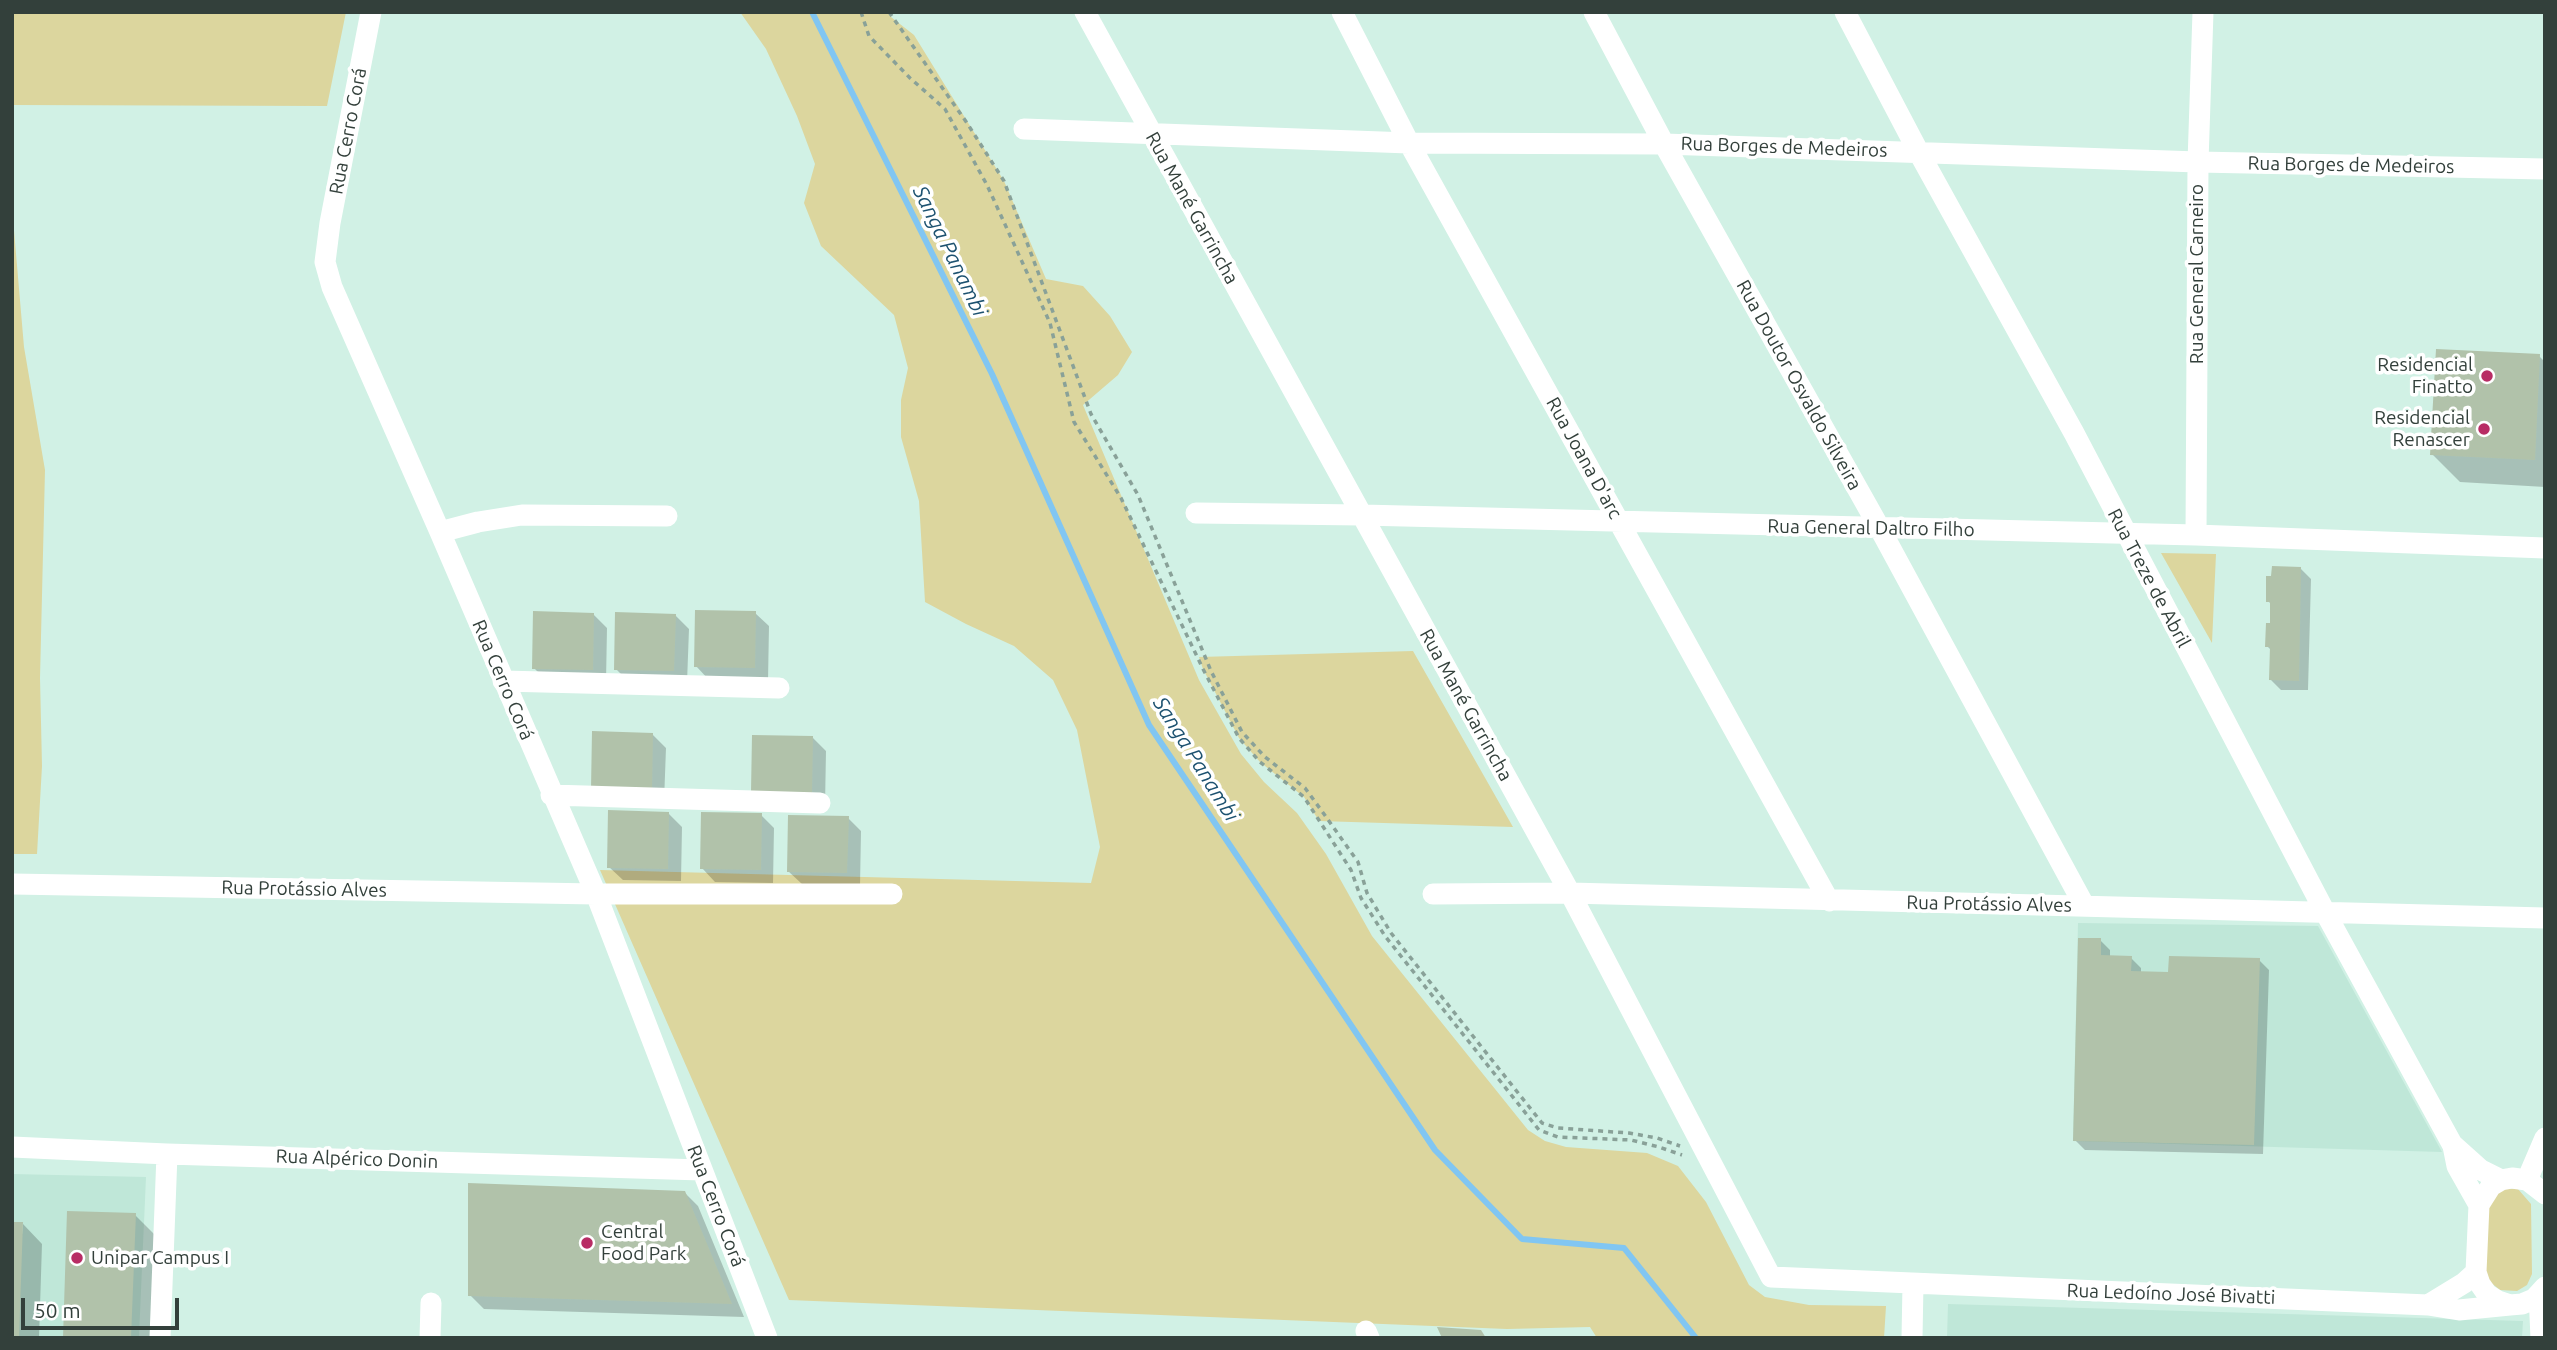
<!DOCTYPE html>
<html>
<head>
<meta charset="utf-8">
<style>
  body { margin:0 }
  #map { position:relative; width:2557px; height:1350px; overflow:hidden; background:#d1f1e5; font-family:Ubuntu,sans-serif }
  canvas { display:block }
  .frame { position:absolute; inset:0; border:14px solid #33403b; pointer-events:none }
  .scale { position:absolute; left:21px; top:1298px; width:158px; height:32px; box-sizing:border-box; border:4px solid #33403b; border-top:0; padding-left:9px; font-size:21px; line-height:24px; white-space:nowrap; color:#33403b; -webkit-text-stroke:5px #fff; paint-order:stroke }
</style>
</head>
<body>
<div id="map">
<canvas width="2557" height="1350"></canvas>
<div class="frame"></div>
<div class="scale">50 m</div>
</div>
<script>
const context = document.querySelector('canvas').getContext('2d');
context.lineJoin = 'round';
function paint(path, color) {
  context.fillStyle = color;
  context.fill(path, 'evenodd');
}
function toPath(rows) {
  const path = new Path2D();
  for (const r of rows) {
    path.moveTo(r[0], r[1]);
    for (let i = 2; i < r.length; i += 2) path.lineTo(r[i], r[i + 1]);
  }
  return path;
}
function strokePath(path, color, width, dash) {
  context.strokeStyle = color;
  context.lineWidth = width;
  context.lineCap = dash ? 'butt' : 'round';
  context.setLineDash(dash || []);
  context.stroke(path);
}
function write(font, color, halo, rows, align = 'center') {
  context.font = font + ' Ubuntu,sans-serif';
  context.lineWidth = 7;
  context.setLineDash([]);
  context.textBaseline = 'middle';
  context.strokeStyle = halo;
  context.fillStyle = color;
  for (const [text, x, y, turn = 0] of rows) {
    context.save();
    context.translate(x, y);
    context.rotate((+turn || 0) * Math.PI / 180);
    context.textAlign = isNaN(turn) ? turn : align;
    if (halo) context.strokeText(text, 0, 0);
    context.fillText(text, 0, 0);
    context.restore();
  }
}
const built = toPath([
  [2078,923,2318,926,2442,1152,2073,1141],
  [12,1174,146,1177,139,1338,12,1338],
  [1948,1304,2523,1321,2522,1338,1947,1338]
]);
const green = toPath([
  [12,12,346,12,327,106,12,105],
  [740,12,892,12,891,17,914,35,1004,181,1046,279,1083,286,1110,316,1132,352,1118,375,1083,405,1199,680,1241,754,1264,782,1297,813,1326,854,1372,936,1528,1130,1545,1141,1566,1147,1647,1153,1678,1166,1706,1202,1749,1285,1765,1297,1809,1305,1886,1306,1884,1338,1597,1338,1590,1327,1507,1329,789,1300,600,870,1091,883,1100,847,1077,730,1053,680,1014,646,966,624,925,602,919,501,901,437,901,400,908,368,894,315,821,246,804,203,815,164,797,116,766,49],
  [12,207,24,347,45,470,40,678,42,766,37,854,12,854],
  [2161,553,2216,554,2212,643],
  [1413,651,1513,827,1319,821,1304,797,1260,762,1239,738,1203,669,1199,657],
  [2498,1188,2518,1189,2531,1204,2532,1274,2527,1285,2517,1291,2500,1290,2490,1282,2484,1272,2485,1204]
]);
const shadow = toPath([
  [2539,356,2545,362,2545,487,2460,482,2432,454],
  [2301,569,2311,579,2308,690,2281,690,2271,680,2272,651,2267,646,2272,625,2272,605,2268,601],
  [755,613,769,626,768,681,709,680,696,666],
  [593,614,607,628,606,682,547,681,534,668],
  [675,615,689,629,687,683,629,682,616,669],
  [594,733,652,734,666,748,664,802],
  [813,738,826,751,825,806,766,805],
  [669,814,682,827,681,881,623,880,609,867],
  [761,815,774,828,773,883,715,882,702,868],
  [848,818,861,831,860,886,802,884,788,871],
  [2100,940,2110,950,2110,957,2131,958,2141,968,2141,973,2170,974,2259,960,2269,970,2263,1154,2085,1150,2075,1140],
  [684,1192,698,1206,744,1317,484,1309,470,1295],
  [135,1215,155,1235,151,1338,64,1338],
  [23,1224,42,1244,39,1338,12,1338]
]);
const stream = toPath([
  [812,12,992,374,1149,725,1435,1150,1522,1239,1624,1248,1696,1338]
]);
const building = toPath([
  [2436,349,2540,354,2535,460,2430,455],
  [2272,566,2301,567,2299,681,2269,680,2270,647,2265,647,2266,623,2270,623,2270,602,2266,602,2266,576,2271,576],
  [695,610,756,611,755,668,694,667],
  [533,611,594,613,593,670,532,669],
  [615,612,676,614,674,671,614,670],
  [592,731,653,733,652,790,591,789],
  [752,735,813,736,812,793,751,792],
  [608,810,669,812,668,869,607,868],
  [701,812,762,813,761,870,700,869],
  [788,815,849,816,847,873,787,872],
  [2078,938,2101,938,2101,955,2132,956,2131,971,2168,972,2169,956,2260,958,2254,1145,2073,1141],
  [468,1183,685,1191,732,1304,468,1296],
  [67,1211,136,1213,131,1338,63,1338],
  [12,1222,23,1222,19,1338,12,1338],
  [1437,1327,1481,1330,1486,1338,1442,1338]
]);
const path = toPath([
  [861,12,869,36,910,78,945,109,987,185,1050,323,1074,422,1121,498,1203,669,1239,738,1260,762,1304,797,1351,870,1361,898,1385,936,1539,1130,1558,1137,1631,1140,1659,1147,1682,1155],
  [889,12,967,123,1004,181,1091,414,1138,495,1211,671,1242,732,1265,757,1305,788,1324,814,1358,862,1367,893,1391,933,1542,1123,1558,1128,1629,1133,1657,1138,1680,1146]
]);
const minor = toPath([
  [371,12,330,223,325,262,332,287,440,532,596,894,767,1338],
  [1085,12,1570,893,1771,1277,2428,1305,2459,1310,2510,1305],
  [1342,12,1409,143,1829,901],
  [1594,12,1664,144,1879,527,2084,905],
  [1845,12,1918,151,2074,433,2325,912,2452,1144,2481,1170,2501,1180],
  [1024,129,1409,143,1664,144,2198,162,2545,169],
  [1196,513,1362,515,2196,535,2545,548],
  [440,532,478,522,522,515,667,516],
  [2196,535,2198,162,2203,12],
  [503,681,779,688],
  [551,795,820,803],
  [12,884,596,894,892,894],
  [1433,894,1570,893,2545,918],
  [2453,1146,2457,1166,2479,1205],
  [12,1147,167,1154,702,1170],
  [2527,1180,2545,1138],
  [2545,1194,2527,1180,2512,1178,2501,1180,2491,1186,2479,1205,2476,1272,2480,1284,2487,1294,2498,1301,2510,1305,2522,1304,2534,1299,2545,1287],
  [2539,1294,2541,1338],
  [2428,1305,2464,1283,2476,1272],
  [1366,1331,1369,1338],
  [160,1338,167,1154],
  [430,1338,431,1303],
  [1912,1338,1913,1284]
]);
const markers = [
  [2487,376,7,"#b82c64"],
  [2484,429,7,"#b82c64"],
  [587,1243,7,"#b82c64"],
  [77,1258,7,"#b82c64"]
];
const streetNames = [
  ["Rua Cerro Corá",348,131,-79],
  ["Rua Borges de Medeiros",1784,147,2],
  ["Rua Borges de Medeiros",2351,165,1],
  ["Rua Mané Garrincha",1192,208,61],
  ["Rua General Carneiro",2197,274,-90],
  ["Rua Doutor Osvaldo Silveira",1799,385,61],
  ["Rua Joana D'arc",1584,458,61],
  ["Rua General Daltro Filho",1871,528,1],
  ["Rua Treze de Abril",2149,578,62],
  ["Rua Cerro Corá",503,680,67],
  ["Rua Mané Garrincha",1466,705,61],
  ["Rua Protássio Alves",304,889,1],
  ["Rua Protássio Alves",1989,904,1],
  ["Rua Alpérico Donin",357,1159,2],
  ["Rua Cerro Corá",716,1206,69],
  ["Rua Ledoíno José Bivatti",2171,1294,2]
];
const poiNames = [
  ["Residencial",2473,365],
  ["Finatto",2473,387],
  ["Residencial",2470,418],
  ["Renascer",2470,440],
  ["Central",601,1232,"left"],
  ["Food Park",601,1254,"left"],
  ["Unipar Campus I",91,1258,"left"]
];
const waterNames = [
  ["Sanga Panambi",950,251,64],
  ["Sanga Panambi",1196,759,58]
];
paint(built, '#bfe7d8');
paint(green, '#dcd69e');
paint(shadow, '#0003');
strokePath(stream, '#81c6f2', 6);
paint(building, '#b1c2aa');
strokePath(path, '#89a198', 3.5, [5, 5]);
strokePath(minor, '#fff', 21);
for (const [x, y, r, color] of markers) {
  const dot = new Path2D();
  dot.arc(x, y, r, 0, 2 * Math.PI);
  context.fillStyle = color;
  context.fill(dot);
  strokePath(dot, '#fff', 2.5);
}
write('19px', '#33403b', '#fff', streetNames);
write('19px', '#33403b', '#fff', poiNames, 'right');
write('italic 21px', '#1d5270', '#fff', waterNames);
</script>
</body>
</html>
